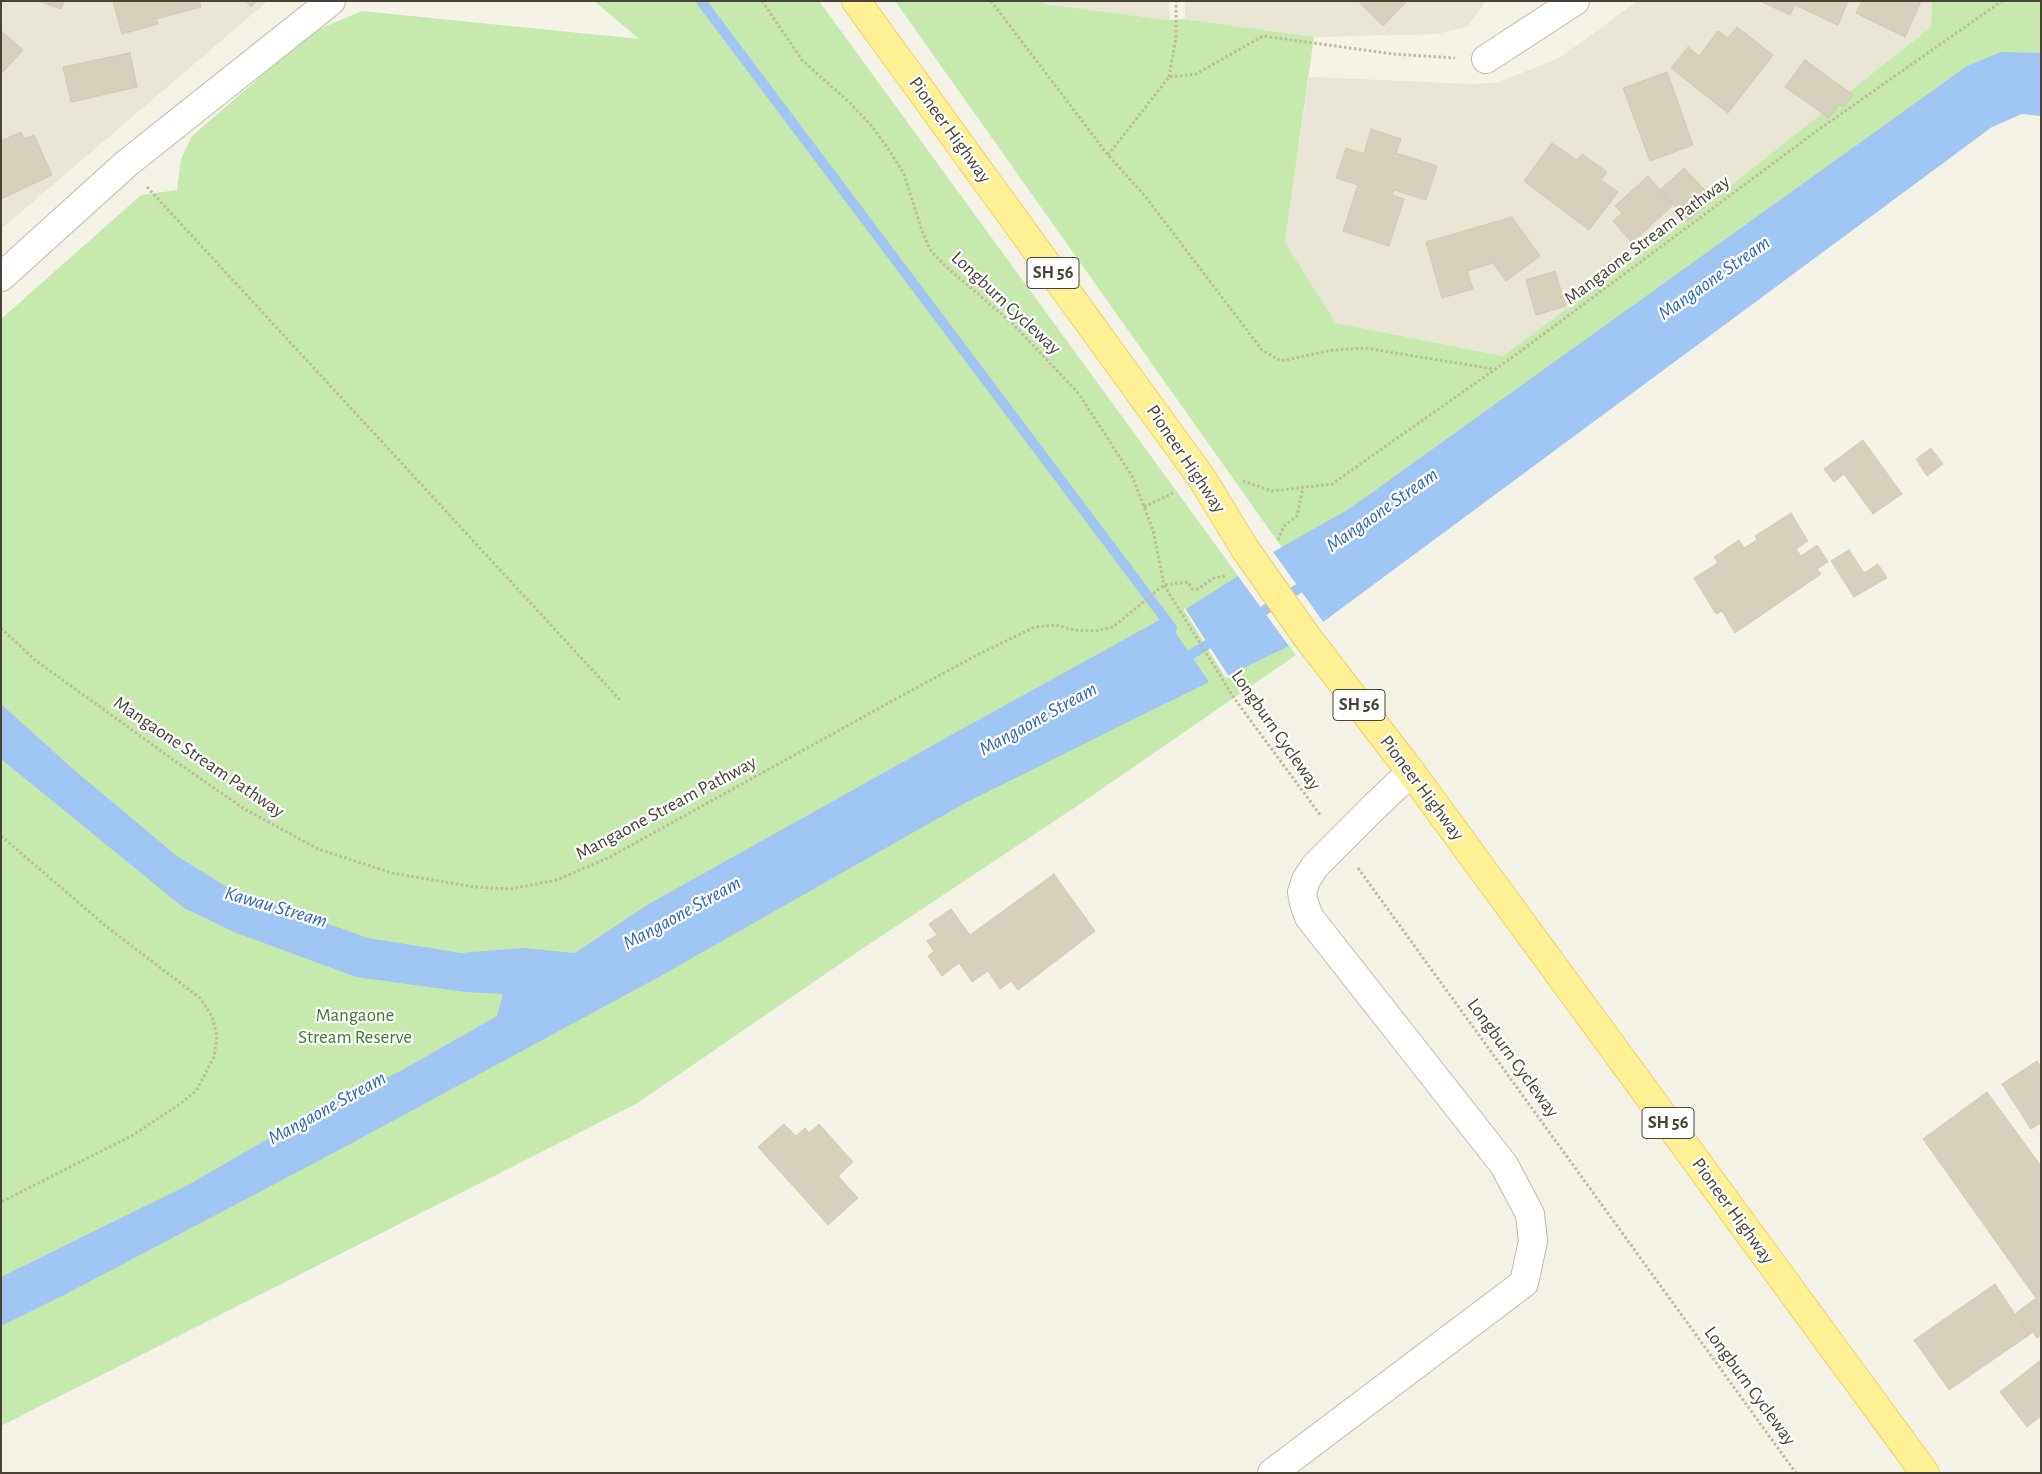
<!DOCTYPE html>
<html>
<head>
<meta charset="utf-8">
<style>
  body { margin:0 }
  #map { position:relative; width:2042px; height:1474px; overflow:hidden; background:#f4f2e7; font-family:"Alegreya Sans",sans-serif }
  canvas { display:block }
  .frame { position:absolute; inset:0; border:2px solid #484336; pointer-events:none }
</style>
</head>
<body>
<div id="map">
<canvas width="2042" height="1474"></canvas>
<div class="frame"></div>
</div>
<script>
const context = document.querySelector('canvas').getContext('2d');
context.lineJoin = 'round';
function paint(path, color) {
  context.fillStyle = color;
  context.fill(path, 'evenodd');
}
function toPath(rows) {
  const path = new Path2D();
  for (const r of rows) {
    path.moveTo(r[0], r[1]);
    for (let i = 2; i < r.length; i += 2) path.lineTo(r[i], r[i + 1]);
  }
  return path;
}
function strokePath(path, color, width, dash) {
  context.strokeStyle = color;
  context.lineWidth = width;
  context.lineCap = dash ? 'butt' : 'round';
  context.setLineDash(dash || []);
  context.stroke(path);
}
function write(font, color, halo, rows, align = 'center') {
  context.font = font + ' "Alegreya Sans",sans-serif';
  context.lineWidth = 4.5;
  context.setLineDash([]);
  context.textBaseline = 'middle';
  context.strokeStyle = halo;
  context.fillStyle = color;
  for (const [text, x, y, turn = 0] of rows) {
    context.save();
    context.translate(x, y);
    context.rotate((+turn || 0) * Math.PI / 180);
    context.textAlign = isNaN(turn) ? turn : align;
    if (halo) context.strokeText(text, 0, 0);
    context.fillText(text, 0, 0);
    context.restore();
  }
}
const residential = toPath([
  [1,1,268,1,1,229],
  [1042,1,1169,1,1170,20,1044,4],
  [1185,1,1486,1,1467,27,1436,34,1314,37,1185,19],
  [1637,1,1932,1,1931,27,1701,209,1503,356,1336,323,1285,242,1309,77,1476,84,1499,82,1561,57]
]);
const green = toPath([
  [594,1,819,1,1296,655,1083,802,853,955,636,1104,1,1426,1,319,141,195,177,190,181,159,192,136,312,32,362,11,639,39],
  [895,1,1042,1,1044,4,1169,20,1185,19,1314,37,1285,242,1336,323,1503,356,1701,209,1931,27,1932,1,2041,1,2041,99,2007,94,1307,583]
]);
const water = toPath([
  [2001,52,2041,53,2041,116,2022,114,1992,127,1323,622,1273,552,1349,509,1967,66],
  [1238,576,1289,646,1227,676,1186,609],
  [1165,617,1209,682,965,803,657,978,339,1150,66,1294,1,1326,1,1277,188,1185,304,1118,402,1070,497,1016,503,994,465,992,356,977,234,932,184,908,1,759,1,704,73,769,177,856,230,889,368,938,461,953,523,948,575,953,647,905,962,729]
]);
const pier = toPath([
  [1271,550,1273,552,1323,622,1321,623,1271,553],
  [1236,573,1240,574,1291,644,1289,646],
  [1184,607,1230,678,1225,677,1184,610]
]);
const stream = toPath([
  [701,1,1172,628],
  [1252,618,1309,582],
  [1179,662,1218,638]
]);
const building = toPath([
  [38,1,64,1,61,9,38,1],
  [113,1,199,1,201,7,156,19,158,24,122,34,113,1],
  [246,1,257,1,251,7,246,1],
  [1358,1,1407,1,1383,26,1358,1],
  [1760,1,1848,1,1838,25,1795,5,1790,15,1760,1],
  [1862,1,1921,1,1905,37,1856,13,1862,1],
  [1737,27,1773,55,1728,113,1671,68,1688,47,1699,56,1718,31,1728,38,1737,27],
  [1,31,23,50,1,74,1,31],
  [130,53,137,87,71,102,63,67,130,53],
  [1805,60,1853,95,1844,107,1839,104,1829,118,1785,87,1805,60],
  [1667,72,1693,145,1650,161,1623,88,1667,72],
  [1371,129,1401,139,1396,153,1437,166,1426,200,1394,190,1392,195,1404,199,1389,246,1343,231,1358,185,1336,178,1346,148,1364,154,1371,129],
  [21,132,24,139,34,135,52,175,1,199,1,141,21,132],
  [1552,143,1577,160,1582,154,1607,172,1601,180,1618,192,1589,230,1524,181,1552,143],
  [1684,168,1713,199,1688,221,1660,190,1684,168],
  [1648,176,1673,205,1632,243,1613,221,1622,213,1615,206,1648,176],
  [1512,217,1540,256,1506,281,1493,263,1467,271,1473,289,1442,298,1426,242,1512,217],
  [1555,271,1566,306,1536,315,1526,280,1555,271],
  [1863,440,1902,494,1873,514,1844,474,1834,482,1824,469,1863,440],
  [1931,448,1943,464,1927,476,1916,459,1931,448],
  [1791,513,1808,541,1796,549,1801,556,1817,545,1828,562,1817,569,1821,574,1735,633,1722,611,1716,614,1694,578,1718,563,1714,557,1739,540,1744,548,1757,540,1755,536,1791,513],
  [1849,550,1864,573,1878,564,1887,578,1854,597,1831,561,1849,550],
  [1054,874,1095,931,1018,990,1011,981,1000,989,988,971,972,982,959,963,942,976,928,956,934,951,927,941,937,935,929,924,951,909,970,935,1054,874],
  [2037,1061,2041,1067,2041,1123,2031,1129,2002,1084,2037,1061],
  [1987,1092,2041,1166,2041,1335,2037,1338,2033,1332,2029,1335,2016,1313,2036,1298,1923,1139,1987,1092],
  [784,1124,796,1136,805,1128,809,1133,819,1124,853,1162,838,1176,858,1198,828,1225,758,1147,784,1124],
  [1995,1284,2029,1335,1949,1390,1914,1340,1995,1284],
  [2041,1360,2041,1416,2027,1427,2000,1392,2041,1360]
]);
const path = toPath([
  [762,1,802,60,849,102,871,125,889,150,904,174,923,234,931,251,943,264,1013,324,1079,394,1132,476,1153,530,1164,585,1234,698,1321,816],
  [991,1,1108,155,1145,196,1262,350,1281,361,1333,350,1365,348,1494,369],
  [1169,77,1176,38,1176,1],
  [1108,155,1169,77,1196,74,1263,36,1393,54,1455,58],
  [147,187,620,700],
  [1243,481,1272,491,1332,484,1514,356,1818,130,2002,1],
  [1144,507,1173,493],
  [1278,540,1284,526,1297,516,1303,487],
  [1,628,35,660,175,761,243,808,318,849,392,873,474,887,510,889,557,880,610,857,892,701,977,655,1035,627,1056,625,1074,630,1096,631,1113,627,1164,585,1188,582,1192,589,1198,589,1214,578,1225,576],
  [1,836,107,927,200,998,212,1016,217,1036,214,1057,196,1091,180,1104,133,1135,1,1202],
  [1358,868,1796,1473]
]);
const minor = toPath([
  [1486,59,1575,1],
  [1,277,126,164,331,1],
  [1272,1473,1524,1283,1533,1241,1530,1214,1504,1165,1309,917,1304,903,1302,892,1306,880,1315,866,1375,806,1411,772]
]);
const major = toPath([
  [856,1,1203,480,1245,549],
  [1307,637,1411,772,1925,1473]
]);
const majorBridge = toPath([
  [1245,549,1307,637]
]);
const shields = [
  [1053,273,52],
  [1359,705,52],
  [1668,1123,52]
];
const shieldNames = [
  ["SH 56",1053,273],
  ["SH 56",1359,705],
  ["SH 56",1668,1123]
];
const streetNames = [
  ["Pioneer Highway",950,130,54],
  ["Mangaone Stream Pathway",1647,240,-37],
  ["Longburn Cycleway",1006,303,43],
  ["Pioneer Highway",1186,459,56],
  ["Longburn Cycleway",1276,730,55],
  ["Mangaone Stream Pathway",199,757,34],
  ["Pioneer Highway",1422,788,53],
  ["Mangaone Stream Pathway",666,808,-28],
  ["Longburn Cycleway",1513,1058,54],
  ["Pioneer Highway",1733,1211,54],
  ["Longburn Cycleway",1750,1386,54]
];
const parkNames = [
  ["Mangaone",355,1015],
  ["Stream Reserve",355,1037]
];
const waterNames = [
  ["Mangaone Stream",1714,278,-35],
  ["Mangaone Stream",1382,510,-35],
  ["Mangaone Stream",1038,719,-29],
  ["Kawau Stream",276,907,16],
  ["Mangaone Stream",682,913,-29],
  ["Mangaone Stream",327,1108,-29]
];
paint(residential, '#e8e5d5');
paint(green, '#c6eaae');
paint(water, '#a0c6f4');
paint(pier, '#f4f2e7');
strokePath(stream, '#a0c6f4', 10);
paint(building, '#d7d0bc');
strokePath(building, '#d2c9af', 1);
strokePath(minor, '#c0bca9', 30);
strokePath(major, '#e9d460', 30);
strokePath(path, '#c3ba9a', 3, [2.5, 2.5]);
strokePath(minor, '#fff', 28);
strokePath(major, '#fff095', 28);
strokePath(majorBridge, '#e9d460', 30, []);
strokePath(majorBridge, '#fff095', 28);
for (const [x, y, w] of shields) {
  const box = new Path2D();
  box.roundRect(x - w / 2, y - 15.5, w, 31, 4);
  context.fillStyle = '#fff';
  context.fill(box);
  strokePath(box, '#484336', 1);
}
write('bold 18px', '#484336', null, shieldNames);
write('19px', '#484336', '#fff', streetNames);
write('19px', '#3a7d26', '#fff', parkNames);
write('italic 20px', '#2968b9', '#fff', waterNames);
</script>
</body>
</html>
